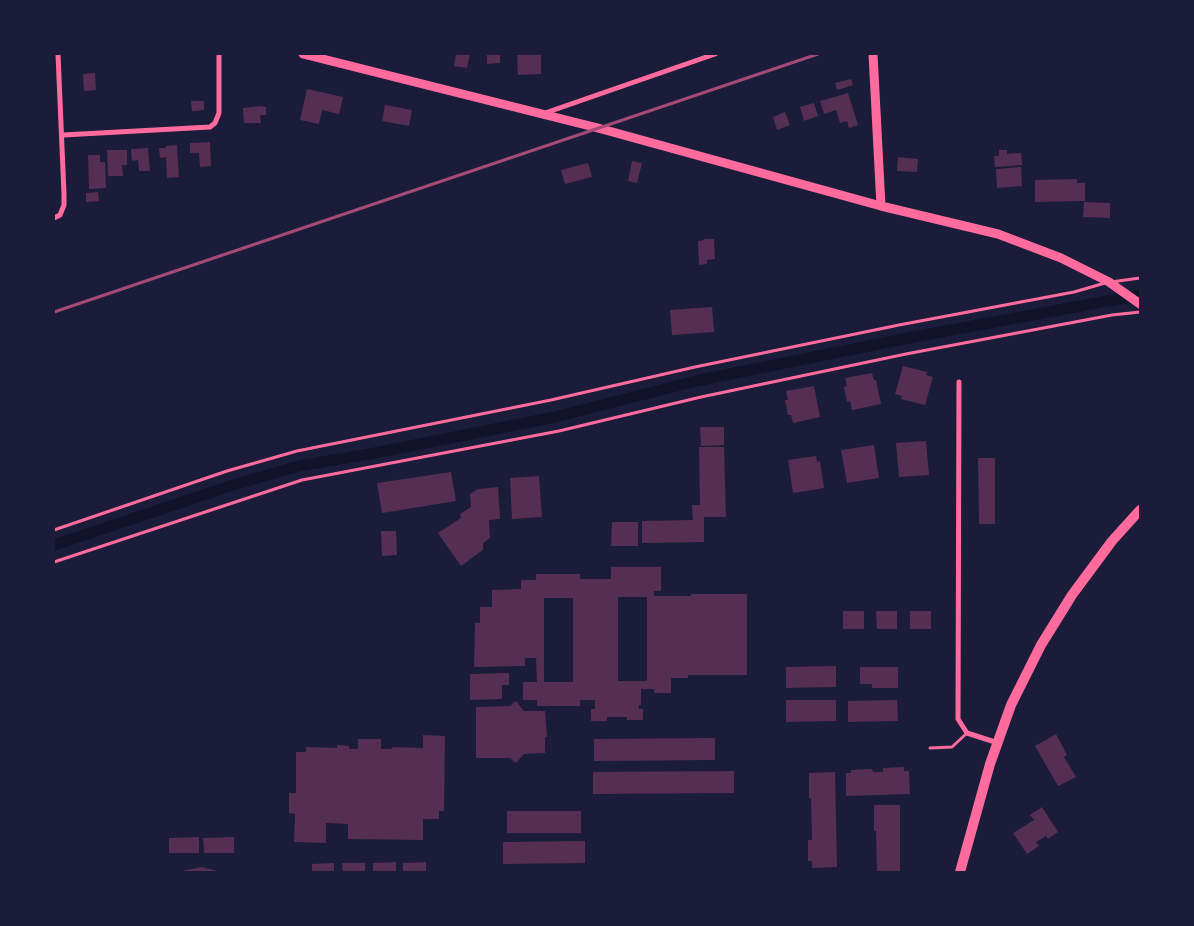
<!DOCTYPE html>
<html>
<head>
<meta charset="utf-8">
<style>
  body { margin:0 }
  #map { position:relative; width:1194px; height:926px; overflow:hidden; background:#1b1b3a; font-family:Literata,serif }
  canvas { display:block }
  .frame { position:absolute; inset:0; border:55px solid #1b1b3a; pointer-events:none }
</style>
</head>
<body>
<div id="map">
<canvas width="1194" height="926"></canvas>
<div class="frame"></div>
</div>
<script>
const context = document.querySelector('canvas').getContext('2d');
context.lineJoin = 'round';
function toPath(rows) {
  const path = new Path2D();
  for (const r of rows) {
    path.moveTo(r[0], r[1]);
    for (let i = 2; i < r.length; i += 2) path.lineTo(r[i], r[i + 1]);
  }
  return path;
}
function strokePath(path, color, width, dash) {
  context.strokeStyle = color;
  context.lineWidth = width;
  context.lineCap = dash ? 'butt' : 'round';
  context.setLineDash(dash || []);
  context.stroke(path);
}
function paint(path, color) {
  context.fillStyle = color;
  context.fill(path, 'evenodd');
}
const canal = toPath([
  [54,545,233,485,299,466,375,453,555,417,696,381,903,339,1140,295]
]);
const building = toPath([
  [456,54,470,54,467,68,454,66],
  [487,54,500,54,500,63,487,64],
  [517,54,541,54,541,74,518,75],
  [95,73,96,90,84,91,83,74],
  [851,79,853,85,837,90,835,83],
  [307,89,343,97,339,114,322,110,319,124,300,120],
  [848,93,858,125,849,128,847,121,840,123,836,110,824,114,820,101],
  [191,101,204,101,204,110,192,111],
  [814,103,818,116,804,121,800,107],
  [385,105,412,110,409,126,382,121],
  [260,106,266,107,266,115,260,115,261,123,244,123,243,108],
  [785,112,790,125,777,130,773,117],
  [210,142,211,166,200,167,199,153,190,153,190,143],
  [177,145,179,177,167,178,166,157,160,158,159,148,166,148,166,146],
  [148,148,150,171,139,171,138,160,132,161,131,149],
  [107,150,127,150,127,165,122,165,123,176,108,176],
  [999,150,1007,150,1007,154,1021,153,1022,165,995,167,994,156,999,156],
  [88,155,100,155,100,162,105,162,106,188,89,189],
  [898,157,918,159,917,172,897,171],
  [632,161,642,163,637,183,628,181],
  [588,163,592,177,565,184,561,170],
  [1021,167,1022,186,997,188,996,169],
  [1077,179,1077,183,1085,183,1085,201,1035,202,1035,180],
  [98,192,99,201,86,202,86,193],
  [1084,202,1110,203,1110,218,1083,217],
  [704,239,714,239,715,259,707,260,707,264,699,265,698,241,704,240],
  [712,307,714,332,672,335,670,310],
  [903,366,927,372,926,375,933,377,925,405,901,399,902,396,895,394],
  [872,373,874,380,876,380,881,404,852,410,850,401,847,402,844,387,847,386,845,378],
  [814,386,820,417,793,423,791,415,788,415,785,400,788,400,786,391],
  [700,427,724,427,724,445,701,446],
  [926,441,929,475,899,477,896,443],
  [874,445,879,478,847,483,841,450],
  [699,447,724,447,726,517,704,517,704,542,642,543,642,521,693,520,692,505,700,505],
  [816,456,817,462,820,461,824,488,793,493,788,460],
  [978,458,995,458,995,524,979,524],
  [451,472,456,501,382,513,377,483],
  [539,476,542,517,512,519,510,478],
  [498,487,500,519,489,520,490,538,483,543,483,550,461,566,438,533,461,518,460,514,471,507,470,494,478,489],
  [612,522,638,522,638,546,611,546],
  [381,531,396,531,397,555,382,556],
  [611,567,661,567,661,591,654,591,654,596,691,596,691,594,747,594,747,675,688,675,688,678,671,678,671,693,654,693,654,689,641,689,641,705,639,705,639,709,643,709,643,720,627,720,627,717,607,717,607,721,591,721,591,709,595,709,595,700,580,700,580,706,537,706,537,700,523,700,523,682,537,682,536,658,525,658,525,666,474,667,475,623,480,623,480,607,492,607,492,590,521,589,521,580,536,580,536,574,580,574,580,579,611,579],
  [618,597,647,597,647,681,618,681],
  [544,598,573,598,573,682,544,682],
  [843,611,864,611,864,629,843,629],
  [876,611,897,611,897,629,877,629],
  [910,611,931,611,931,629,910,629],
  [836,666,836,687,786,688,786,667],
  [860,667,898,667,898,688,872,688,872,684,860,684],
  [509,673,509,685,502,685,502,699,470,700,470,674],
  [786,700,836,700,836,721,786,722],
  [897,700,898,721,848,722,848,701],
  [516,701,524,711,545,711,547,737,545,737,545,753,524,754,516,763,510,758,476,758,476,707,510,706],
  [1056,734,1067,755,1064,757,1076,777,1058,786,1035,746],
  [423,735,445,736,444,811,439,811,439,819,423,819,423,840,348,839,348,824,326,823,326,843,294,842,295,814,289,813,289,793,296,793,296,752,306,752,306,747,337,748,337,745,349,746,349,749,358,749,358,739,381,739,381,749,392,749,392,747,423,748],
  [715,738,715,760,594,761,594,739],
  [904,767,904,771,909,771,910,794,846,796,846,773,851,773,851,770,872,769,873,772,883,772,883,768],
  [734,771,734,793,593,794,593,772],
  [835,772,837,867,812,868,812,861,808,861,808,840,812,840,811,798,809,798,809,773],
  [874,805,900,805,900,872,877,872,876,831,874,831],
  [1042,807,1058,832,1048,839,1046,836,1036,842,1039,846,1027,854,1013,833,1034,820,1030,815],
  [507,811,581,811,581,833,507,833],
  [199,837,199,853,169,853,169,838],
  [234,837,234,853,204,853,203,838],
  [585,841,585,863,503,864,503,842],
  [396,862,396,872,373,872,373,863],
  [426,862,426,872,403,872,403,863],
  [334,863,334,872,312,872,312,864],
  [342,863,365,863,365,872,343,872],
  [202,867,221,872,180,872,186,870]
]);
const service = toPath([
  [1111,282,1140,278],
  [54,530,227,471,297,451,551,400,695,367,899,325,1074,292,1105,283],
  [54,562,302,480,559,431,701,397,906,354,1112,315,1140,312],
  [930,748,952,747,967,733]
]);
const minor = toPath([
  [545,113,715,54],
  [63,135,210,127,215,123,219,113,219,54],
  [54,218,60,215,64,205,64,194,58,54],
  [959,382,958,719,967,733,998,743]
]);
const secondary = toPath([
  [303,54,598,128,881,206,998,234,1061,258,1109,282,1140,304],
  [873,54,881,206]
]);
const primary = toPath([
  [960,872,990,764,1011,705,1041,645,1072,595,1112,541,1140,510]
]);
const rail = toPath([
  [54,312,818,54]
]);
strokePath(canal, '#12122b', 11);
paint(building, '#542f53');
strokePath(service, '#ff6b9d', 3);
strokePath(minor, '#ff6b9d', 5);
strokePath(secondary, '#ff6b9d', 9);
strokePath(primary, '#ff6b9d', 10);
strokePath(rail, '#a44b75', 3);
</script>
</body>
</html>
